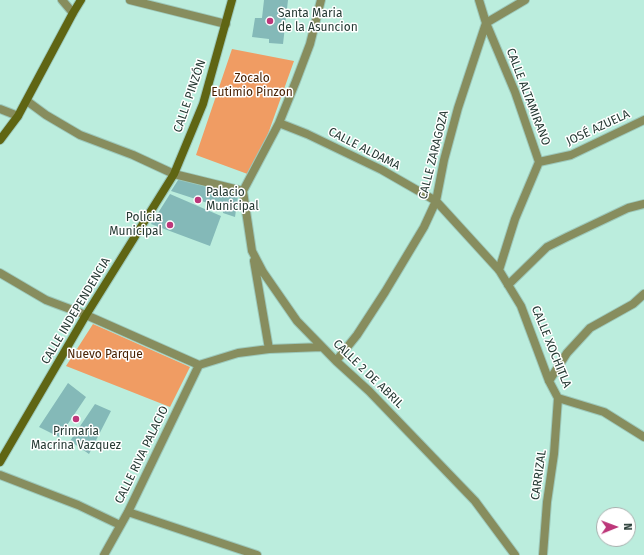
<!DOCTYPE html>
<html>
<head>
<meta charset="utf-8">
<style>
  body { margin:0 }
  #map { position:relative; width:644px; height:555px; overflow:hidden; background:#bbeddd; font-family:"Fira Sans",sans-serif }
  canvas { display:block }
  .north { position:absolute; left:596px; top:507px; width:40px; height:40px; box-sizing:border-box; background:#fff; border:1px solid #a8b0ae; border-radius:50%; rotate:89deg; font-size:11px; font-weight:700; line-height:16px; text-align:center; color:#263a34 }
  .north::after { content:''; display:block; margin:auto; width:14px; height:18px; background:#bd377a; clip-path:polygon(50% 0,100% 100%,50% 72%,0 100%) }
</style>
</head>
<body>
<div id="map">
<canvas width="644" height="555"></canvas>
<div class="north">N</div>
</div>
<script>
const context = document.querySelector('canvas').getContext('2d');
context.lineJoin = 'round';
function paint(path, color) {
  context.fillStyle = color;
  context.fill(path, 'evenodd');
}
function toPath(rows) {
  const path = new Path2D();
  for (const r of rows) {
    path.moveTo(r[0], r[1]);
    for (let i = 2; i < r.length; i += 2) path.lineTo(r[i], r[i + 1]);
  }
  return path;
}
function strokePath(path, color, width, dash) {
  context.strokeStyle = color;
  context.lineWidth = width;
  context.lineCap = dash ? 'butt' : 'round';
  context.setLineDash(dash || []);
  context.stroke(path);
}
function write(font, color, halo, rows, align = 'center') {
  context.font = font + ' "Fira Sans",sans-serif';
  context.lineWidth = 3;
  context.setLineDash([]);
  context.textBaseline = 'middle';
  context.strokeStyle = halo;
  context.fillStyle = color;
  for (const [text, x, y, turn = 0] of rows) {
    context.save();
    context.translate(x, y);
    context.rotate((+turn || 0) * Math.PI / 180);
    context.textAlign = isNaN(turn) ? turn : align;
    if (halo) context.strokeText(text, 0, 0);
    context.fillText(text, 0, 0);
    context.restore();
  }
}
const green = toPath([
  [232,49,294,61,253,176,196,155],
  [93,324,190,367,170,407,66,366]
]);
const building = toPath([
  [264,0,288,0,283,44,269,43,269,39,252,37,255,18,262,18],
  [180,177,238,196,235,217,223,213,223,208,171,191],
  [170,194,221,216,210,246,151,224],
  [68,383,86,397,59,437,39,427],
  [95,404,111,411,89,454,70,441]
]);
const street = toPath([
  [62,0,73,13],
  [130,0,226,24],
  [479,0,486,23,515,92,539,162,515,219,499,270],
  [27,101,46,115,80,135,133,155,174,174,243,191],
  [0,109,18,116],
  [279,123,307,134,382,170,436,201,499,270,521,306,549,381,558,398,604,412,644,437],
  [539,162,571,155,644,120],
  [243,191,252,251,263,272,297,321,336,361,369,391,475,501,515,555],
  [243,191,279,123,296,81,310,44,321,0],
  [254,261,269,349],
  [0,273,46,300,86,315,199,365,238,353,269,349,322,347],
  [508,285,547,247,567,237,628,208,644,204],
  [336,361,357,335,385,292,424,227,436,201,444,160,458,108,486,23,525,0],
  [549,381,567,353,590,328,633,304,644,294],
  [0,475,78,505,120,525],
  [128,512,257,555],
  [104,555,128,512,199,365],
  [543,555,547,502,554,454,558,398]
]);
const secondary = toPath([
  [0,140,18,116,73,13,81,0],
  [0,462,86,315,174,174,203,104,232,0]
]);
const markers = [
  [270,21,4,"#bd377a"],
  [198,200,4,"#bd377a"],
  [170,225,4,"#bd377a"],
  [76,419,4,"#bd377a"]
];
const poiNames = [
  ["Santa Maria",278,14],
  ["de la Asuncion",278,28],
  ["Palacio",206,193],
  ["Municipal",206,207],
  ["Policia",162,218,"right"],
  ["Municipal",162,232,"right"],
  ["Primaria",76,432,"center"],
  ["Macrina Vazquez",76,446,"center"]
];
const parkNames = [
  ["Zocalo",252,79],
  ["Eutimio Pinzon",252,93],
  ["Nuevo Parque",105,355]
];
const streetNames = [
  ["CALLE PINZÓN",190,96,-71],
  ["CALLE ALTAMIRANO",528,97,69],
  ["JOSÉ AZUELA",598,128,-25],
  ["CALLE ALDAMA",364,149,27],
  ["CALLE ZARAGOZA",434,155,-76],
  ["CALLE INDEPENDENCIA",76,311,-59],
  ["CALLE XOCHITLA",551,347,68],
  ["CALLE 2 DE ABRIL",368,374,44],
  ["CALLE RIVA PALACIO",142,455,-64],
  ["CARRIZAL",539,475,-82]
];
paint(green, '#f09c63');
paint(building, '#84b9b8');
strokePath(street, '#9dc9bb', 10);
strokePath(secondary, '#9dc9bb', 10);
strokePath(street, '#878d5e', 8);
strokePath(secondary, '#5f6513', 8);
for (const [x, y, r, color] of markers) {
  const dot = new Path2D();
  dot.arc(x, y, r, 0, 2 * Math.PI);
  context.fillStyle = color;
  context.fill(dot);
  strokePath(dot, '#fff', 1.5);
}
write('12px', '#263a34', '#fff', poiNames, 'left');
write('12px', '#492203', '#fff', parkNames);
write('12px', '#263a34', '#fff', streetNames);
</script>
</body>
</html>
